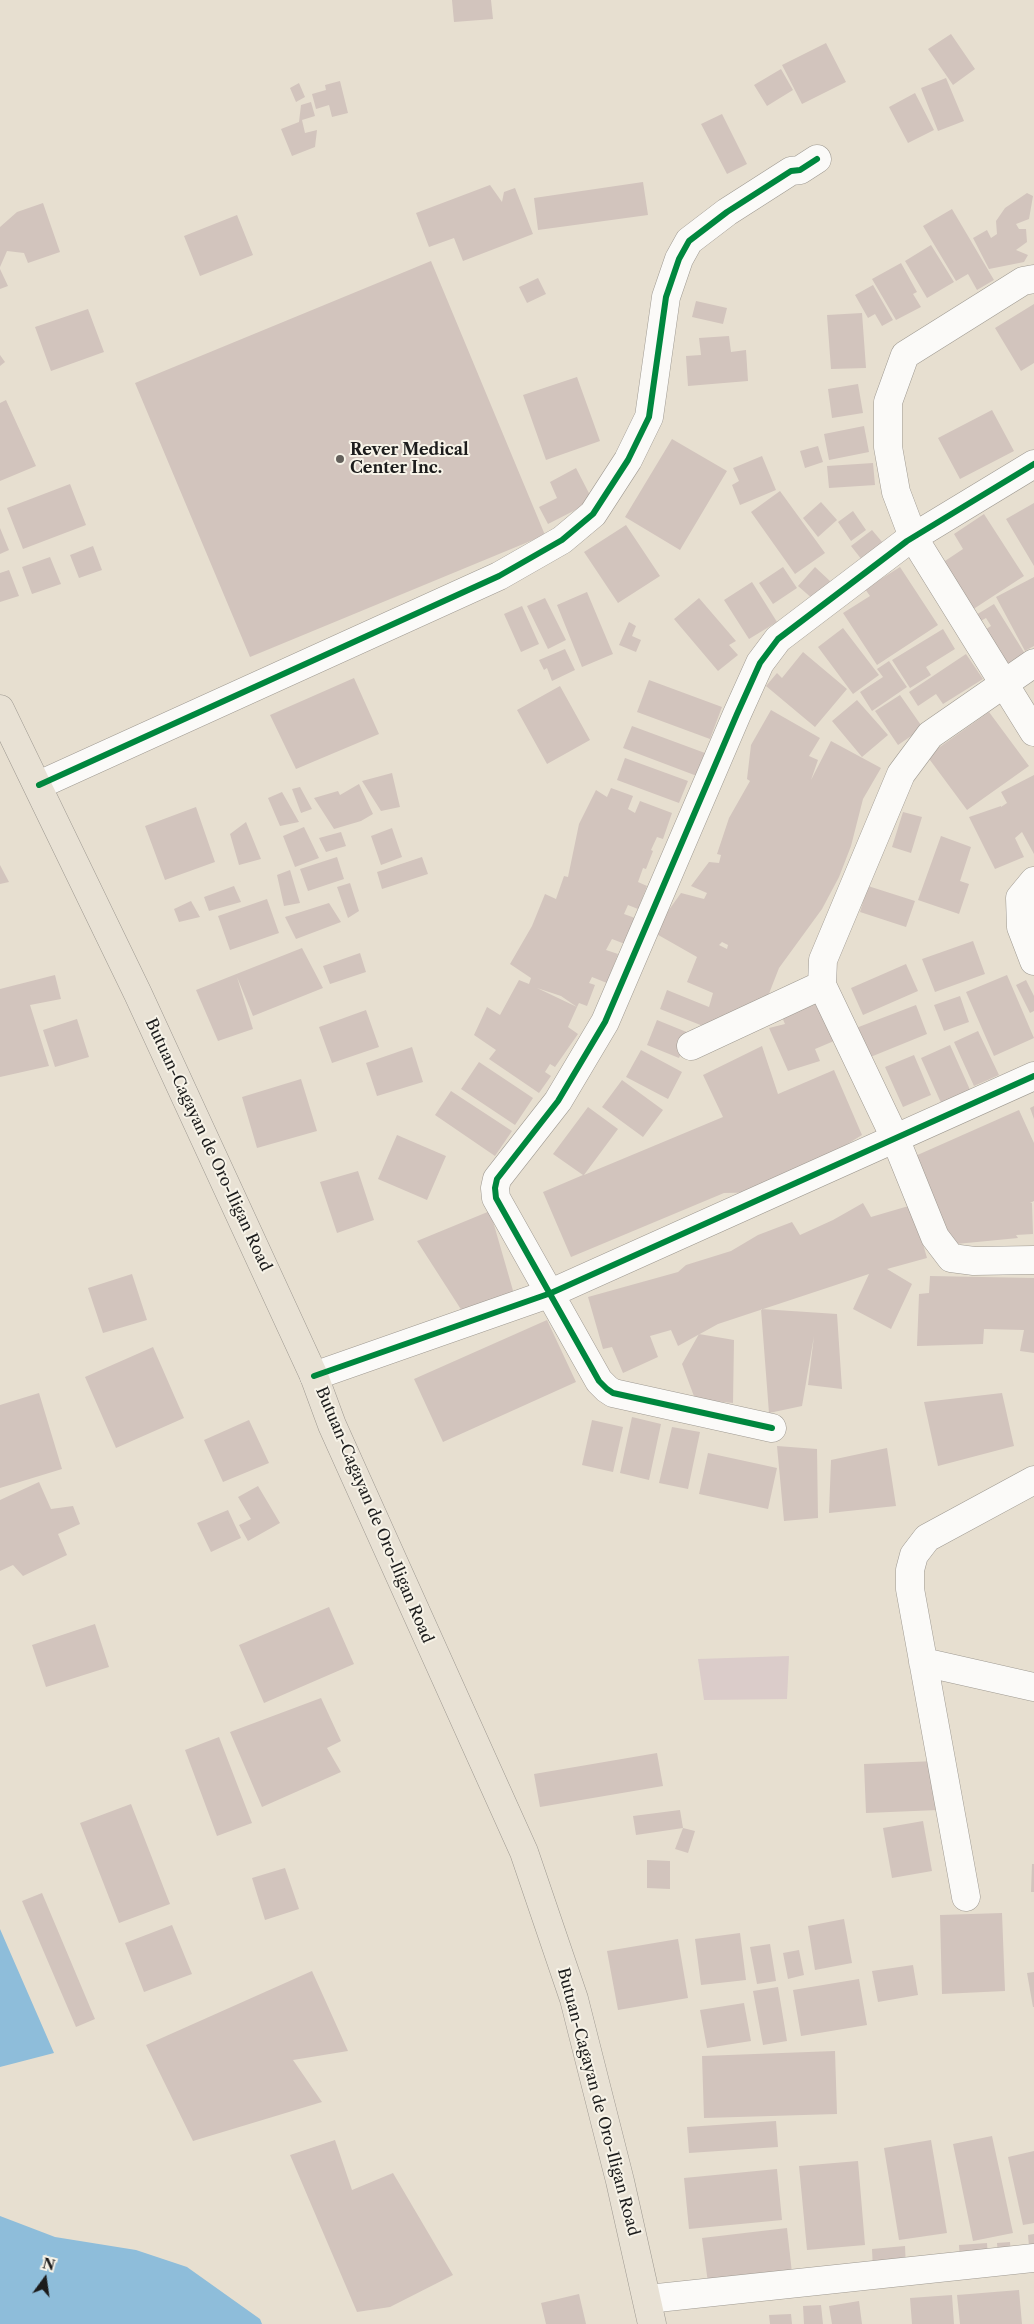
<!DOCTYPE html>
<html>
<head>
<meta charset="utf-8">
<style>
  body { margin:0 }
  #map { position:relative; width:1034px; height:2324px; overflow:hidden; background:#e7dfd0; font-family:"Libre Caslon Text",serif }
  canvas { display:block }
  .north { position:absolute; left:20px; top:2254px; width:50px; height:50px; -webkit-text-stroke:4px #f7f3e8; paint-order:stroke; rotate:14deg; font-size:14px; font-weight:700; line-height:20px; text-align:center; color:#1c1c1c }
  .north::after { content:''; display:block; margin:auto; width:18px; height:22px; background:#1c1c1c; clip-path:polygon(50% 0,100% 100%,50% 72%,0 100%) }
</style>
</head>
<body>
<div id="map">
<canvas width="1034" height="2324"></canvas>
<div class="north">N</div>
</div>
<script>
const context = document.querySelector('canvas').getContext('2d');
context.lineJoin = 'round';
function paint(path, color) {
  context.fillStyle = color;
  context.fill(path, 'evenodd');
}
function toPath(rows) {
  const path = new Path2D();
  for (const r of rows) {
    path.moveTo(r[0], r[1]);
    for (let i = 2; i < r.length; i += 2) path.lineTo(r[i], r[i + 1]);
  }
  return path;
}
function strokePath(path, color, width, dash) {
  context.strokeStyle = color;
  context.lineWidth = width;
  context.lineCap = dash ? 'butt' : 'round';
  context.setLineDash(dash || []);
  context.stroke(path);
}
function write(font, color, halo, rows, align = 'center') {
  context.font = font + ' "Libre Caslon Text",serif';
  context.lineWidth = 4;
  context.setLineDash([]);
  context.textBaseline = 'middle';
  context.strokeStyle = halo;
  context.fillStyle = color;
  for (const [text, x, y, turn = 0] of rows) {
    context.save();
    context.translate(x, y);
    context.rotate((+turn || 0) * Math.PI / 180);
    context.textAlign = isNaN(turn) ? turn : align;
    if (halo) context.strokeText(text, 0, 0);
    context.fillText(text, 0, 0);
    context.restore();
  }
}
const industrial = toPath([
  [789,1656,787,1699,704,1700,698,1659]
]);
const water = toPath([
  [0,1929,54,2053,0,2067],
  [0,2216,55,2237,136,2250,187,2267,260,2319,262,2324,0,2324]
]);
const building = toPath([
  [452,0,491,0,493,19,454,22],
  [951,34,975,69,953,85,928,49],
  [826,43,846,82,802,104,782,65],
  [781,69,793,90,767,106,754,85],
  [946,78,964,121,938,131,921,88],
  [340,81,348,113,332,117,329,105,316,109,312,94,326,90,325,85],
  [299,83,305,97,296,102,290,88],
  [915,93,934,130,908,143,889,107],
  [311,102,315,116,302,120,305,133,317,130,315,147,292,156,281,129,299,122,301,105],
  [722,114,747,164,727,174,701,124],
  [643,182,648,215,538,230,534,198],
  [490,185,502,202,504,192,515,188,533,234,463,261,454,238,429,247,416,213],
  [1027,193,1033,196,1029,219,1016,224,1019,229,1026,229,1027,242,1016,250,1028,255,1024,262,989,269,973,238,987,230,991,238,997,234,996,221,1005,208],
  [43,203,60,252,28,263,24,253,7,251,0,267,0,227,17,212],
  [952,209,994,280,977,290,968,274,956,281,923,226],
  [237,215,253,255,200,276,184,236],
  [931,245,954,282,927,298,905,261],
  [431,261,545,535,250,657,135,383],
  [901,263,917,292,913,294,921,307,896,320,872,279],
  [0,269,8,286,0,289],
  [538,278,546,294,527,303,519,287],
  [873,285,893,320,882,326,875,314,868,318,855,295],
  [696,301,727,308,723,324,692,317],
  [1034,304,1034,363,1021,371,995,328],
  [88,309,104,352,51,371,35,327],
  [862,313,866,368,831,369,827,315],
  [729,336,731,352,746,350,748,381,688,386,686,356,701,355,699,338],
  [0,355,5,362,0,366],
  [577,377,600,441,546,460,523,395],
  [858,384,863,413,832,418,828,389],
  [6,400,36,466,0,481,0,403],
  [992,410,1014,451,960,479,938,438],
  [864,426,869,452,829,460,824,434],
  [672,439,727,471,680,550,625,517],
  [818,446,823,462,805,468,800,451],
  [762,456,776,490,740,505,732,485,739,481,733,468],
  [873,463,875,485,829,488,827,466],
  [576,468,593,501,548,524,539,507,557,498,550,482],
  [70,484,86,525,23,549,7,508],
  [780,491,825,553,795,574,751,512],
  [821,502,837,520,818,537,803,518],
  [1034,503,1034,566,1006,519],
  [853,511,866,530,851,541,838,522],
  [984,514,1024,576,972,610,942,563,963,549,954,534],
  [626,525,660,576,618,603,584,552],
  [0,528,9,550,0,554],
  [872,530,883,543,862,560,851,546],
  [93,546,102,570,79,578,70,555],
  [50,557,61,584,32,594,22,567],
  [783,567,797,588,773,604,759,583],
  [815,567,831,582,814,600,798,586],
  [900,567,938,625,877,665,843,613,870,596,865,589],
  [9,570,19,596,0,602,0,573],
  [1034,577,1034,646,1025,651,996,597],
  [752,582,777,622,749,639,724,600],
  [587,592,613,654,582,667,557,605],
  [545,598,566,640,548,649,527,606],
  [699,598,736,641,729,645,738,655,718,671,674,619],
  [994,604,1027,657,1000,673,976,635,991,626,986,618,979,622,976,615],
  [522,606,539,644,521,652,504,614],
  [629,622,636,626,632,636,641,640,636,652,619,645],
  [843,628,879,675,853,694,818,647],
  [943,629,955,649,926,667,931,675,910,688,892,660],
  [565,649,575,670,552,681,547,668,544,670,539,660],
  [803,652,847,689,815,727,766,686,777,673,782,678],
  [966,654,983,679,943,704,936,694,918,706,909,692],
  [889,661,907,687,872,711,860,692,883,677,877,669],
  [354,678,379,734,296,769,270,715],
  [649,680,722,707,710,739,637,712],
  [560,686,590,740,547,764,517,710],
  [900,695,923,728,898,745,875,711],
  [857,700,888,735,862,757,832,721],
  [771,710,820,738,809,756,818,760,811,780,831,741,881,768,863,799,851,846,839,877,822,909,779,968,763,1009,703,1026,660,1009,667,990,709,1007,713,993,687,982,697,957,653,932,681,893,704,899,707,893,691,886,709,862,719,863,721,855,717,854,729,818,750,781,747,779,751,745],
  [722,942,728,945,727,949,719,945],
  [989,712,1029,766,967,810,927,756],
  [632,726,705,753,697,776,623,748],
  [625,758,688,781,679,803,617,780],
  [392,773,400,807,381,811,362,781],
  [1034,775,1034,854,1022,832,1015,838,1024,857,995,869,969,817,1001,806,1001,807,1007,803,1001,792],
  [359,784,373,814,361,821,334,829,314,798,338,791,340,795],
  [300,787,312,809,301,813,292,789],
  [611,788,633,796,628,809,635,813,640,801,672,813,663,839,657,837,651,850,653,851,646,869,643,868,638,882,647,886,638,909,628,905,624,914,635,918,625,944,612,939,606,950,618,954,607,983,592,977,589,983,595,985,587,1006,579,1003,577,1007,561,996,537,988,577,1007,568,1027,578,1034,555,1067,550,1064,545,1072,551,1076,539,1093,489,1059,496,1050,474,1035,487,1007,500,1015,519,980,529,984,531,978,510,964,532,926,545,894,556,899,564,876,568,877,579,824,596,790,607,797],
  [282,792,299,822,280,826,268,798],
  [196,807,215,862,165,880,145,826],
  [903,812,922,817,911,853,892,847],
  [246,822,261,859,239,865,230,834],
  [304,827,319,858,295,867,283,836],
  [392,828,402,857,381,865,371,836],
  [341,832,346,846,326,852,319,838],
  [941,836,971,847,960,881,969,884,959,914,918,900],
  [337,857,344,879,308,891,300,869],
  [422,857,428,874,382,889,377,872],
  [0,865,9,882,0,884],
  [290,870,300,903,284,906,277,875],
  [350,883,359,911,348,918,337,887],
  [234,886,241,902,209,911,204,897],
  [868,886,915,901,906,927,860,912],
  [267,899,279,933,230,950,218,916],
  [191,901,200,917,179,922,174,909],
  [329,903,341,922,296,939,285,917],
  [973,941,985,974,935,992,922,959],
  [302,948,323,988,253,1016,237,977,253,1029,218,1041,196,990],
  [360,953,366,972,330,984,323,966],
  [906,964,918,991,863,1015,851,988],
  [55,975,61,999,30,1005,49,1066,0,1077,0,989],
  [1007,975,1034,1038,994,1056,966,992],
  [1026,980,1034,996,1034,1011,1030,1013,1016,985],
  [960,996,969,1022,944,1031,934,1005],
  [818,1000,834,1041,815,1049,820,1061,788,1071,769,1028,785,1024,781,1015],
  [916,1005,927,1034,868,1058,856,1028],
  [366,1010,379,1047,332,1063,319,1027],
  [77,1019,89,1057,55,1067,43,1030],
  [657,1020,689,1033,679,1058,647,1045],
  [978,1031,999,1075,974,1086,954,1042],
  [950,1045,971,1092,942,1105,921,1058],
  [762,1046,778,1094,834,1070,862,1135,770,1192,724,1193,571,1257,543,1192,583,1175,553,1154,588,1107,618,1129,584,1175,723,1117,703,1075],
  [412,1047,423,1082,377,1096,366,1063],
  [641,1050,682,1072,668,1099,626,1077],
  [914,1055,931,1095,903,1107,885,1067],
  [479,1062,533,1098,515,1125,461,1089],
  [301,1079,317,1131,257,1148,242,1097],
  [622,1080,663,1110,643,1137,602,1107],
  [451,1091,512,1131,495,1156,435,1115],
  [1034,1106,1034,1119,1030,1108],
  [1019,1110,1034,1143,1034,1201,1030,1203,1032,1203,1033,1234,1016,1235,1018,1238,946,1245,913,1157],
  [397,1135,446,1156,427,1200,378,1179],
  [358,1171,374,1220,337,1233,320,1182],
  [863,1203,871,1217,912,1205,927,1258,887,1269,912,1284,891,1329,853,1309,869,1274,718,1324,678,1346,671,1330,650,1336,658,1357,623,1373,612,1347,603,1349,588,1297,678,1272,686,1265,731,1251,758,1235,792,1222,800,1235,833,1220],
  [490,1211,514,1294,462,1311,417,1241],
  [132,1274,147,1320,103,1333,88,1288],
  [930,1276,1034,1278,1034,1353,1020,1351,1024,1330,984,1329,983,1344,917,1346,919,1294,929,1293],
  [761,1309,837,1314,842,1389,808,1385,814,1336,802,1406,769,1413],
  [547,1320,576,1382,443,1442,414,1379],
  [699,1334,734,1340,733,1403,695,1399,682,1364],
  [153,1347,184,1418,116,1448,85,1377],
  [39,1393,62,1469,0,1488,0,1405],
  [1002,1393,1014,1446,938,1466,924,1402],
  [632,1417,661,1424,649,1480,620,1473],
  [249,1420,269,1463,223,1482,204,1440],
  [592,1420,623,1427,613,1472,582,1465],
  [672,1427,700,1432,688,1489,659,1483],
  [777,1446,817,1449,818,1518,784,1521],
  [887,1448,896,1506,829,1513,831,1460],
  [708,1453,777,1468,768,1509,699,1494],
  [39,1482,51,1509,73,1506,80,1524,58,1534,67,1555,23,1576,13,1565,0,1571,0,1500],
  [258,1486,280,1523,248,1541,239,1525,251,1519,238,1497],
  [228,1510,241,1538,211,1552,197,1523],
  [329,1607,354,1664,264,1703,239,1645],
  [95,1624,109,1667,46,1687,32,1645],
  [321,1698,341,1741,327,1748,341,1772,262,1807,230,1732],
  [219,1737,252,1823,217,1836,185,1750],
  [657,1753,663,1786,540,1807,534,1774],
  [936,1761,938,1810,866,1813,864,1764],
  [131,1804,170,1904,119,1923,80,1823],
  [680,1810,683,1828,695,1831,688,1853,675,1849,683,1828,636,1835,633,1816],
  [923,1821,932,1871,892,1878,883,1828],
  [647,1860,670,1861,670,1889,647,1888],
  [1032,1864,1034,1864,1034,1892,1031,1892],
  [285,1868,299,1909,265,1920,252,1878],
  [42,1893,95,2019,76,2027,22,1901],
  [1002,1913,1005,1991,942,1994,940,1915],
  [844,1919,852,1963,815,1970,808,1926],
  [172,1925,192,1974,144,1992,125,1943],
  [740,1933,746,1980,701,1985,695,1939],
  [678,1939,688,1998,618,2010,607,1951],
  [770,1944,776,1981,757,1984,750,1947],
  [799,1950,804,1975,788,1979,783,1953],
  [913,1965,918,1995,878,2002,872,1971],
  [312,1971,348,2051,293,2060,322,2102,193,2141,146,2045],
  [1034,1972,1034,2007,1033,2007,1027,1973],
  [859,1979,867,2025,801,2036,793,1990],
  [778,1987,787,2041,763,2045,753,1991],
  [744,2003,751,2041,707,2048,700,2010],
  [835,2051,837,2114,704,2118,702,2056],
  [776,2121,778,2147,689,2153,687,2127],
  [992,2136,1013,2233,973,2241,953,2144],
  [335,2140,352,2190,393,2173,453,2275,390,2307,357,2312,290,2155],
  [931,2140,947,2233,899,2240,884,2148],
  [1034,2151,1034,2223,1023,2225,1008,2157],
  [858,2161,865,2245,807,2250,799,2166],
  [777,2169,782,2220,689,2229,684,2178],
  [787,2228,792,2273,708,2283,702,2238],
  [1034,2234,1034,2246,1029,2246,1028,2235],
  [1010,2242,1011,2253,998,2254,997,2243],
  [987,2243,988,2258,960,2260,959,2245],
  [905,2246,906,2268,873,2270,872,2249],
  [1019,2290,1022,2324,960,2324,957,2295],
  [579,2294,586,2324,546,2324,541,2303],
  [952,2295,954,2324,912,2324,910,2298],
  [859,2301,862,2324,832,2324,829,2306],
  [821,2305,823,2324,804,2324,803,2306],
  [791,2314,792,2324,770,2324,769,2315]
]);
const minor = toPath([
  [1034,279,1023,281,905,355,888,402,888,447,896,492,913,537,1034,732],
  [1034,663,930,735,901,774,823,960,822,985,895,1138,935,1237,951,1258,974,1261,1034,1260],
  [39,785,499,576,562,540,593,514,628,460,649,417,666,297,679,259,689,241,727,212,791,171,800,170,817,159],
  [1034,881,1020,898,1021,927,1034,961],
  [691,1046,822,985],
  [314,1376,551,1293,1034,1076],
  [772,1428,613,1393,607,1389,599,1381,496,1198,495,1188,497,1179,558,1101,605,1022,737,714,760,663,778,639,907,541,1034,464],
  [923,1662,1034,1687],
  [966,1897,910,1589,910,1570,914,1555,927,1538,1034,1480],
  [648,2299,1034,2258]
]);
const highway = toPath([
  [0,709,138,994,314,1376,332,1425,524,1852,574,1999,620,2181,652,2324]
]);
const cycleway = toPath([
  [39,785,499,576,562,540,593,514,628,460,649,417,666,297,679,259,689,241,727,212,791,171,800,170,817,159],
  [314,1376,551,1293,1034,1076],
  [772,1428,613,1393,607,1389,599,1381,496,1198,495,1188,497,1179,558,1101,605,1022,737,714,760,663,778,639,907,541,1034,464]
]);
const markers = [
  [340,459,5,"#63605b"]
];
const poiNames = [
  ["Rever Medical",350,450],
  ["Center Inc.",350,468]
];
const streetNames = [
  ["Butuan-Cagayan de Oro-Iligan Road",208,1145,65],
  ["Butuan-Cagayan de Oro-Iligan Road",374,1515,67],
  ["Butuan-Cagayan de Oro-Iligan Road",598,2102,75]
];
paint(industrial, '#dbccca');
paint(water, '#8ebdda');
paint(building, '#d2c4bd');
strokePath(minor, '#9e9991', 29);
strokePath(highway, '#9e9991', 29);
strokePath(minor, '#fbfaf8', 28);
strokePath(highway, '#e8e1d4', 28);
strokePath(cycleway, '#00873e', 6);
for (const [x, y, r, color] of markers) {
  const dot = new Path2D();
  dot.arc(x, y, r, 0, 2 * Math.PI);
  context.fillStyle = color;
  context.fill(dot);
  strokePath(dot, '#f7f3e8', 2);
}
write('bold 16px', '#1c1c1c', '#f7f3e8', poiNames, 'left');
write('16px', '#1c1c1c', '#f7f3e8', streetNames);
</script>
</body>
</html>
